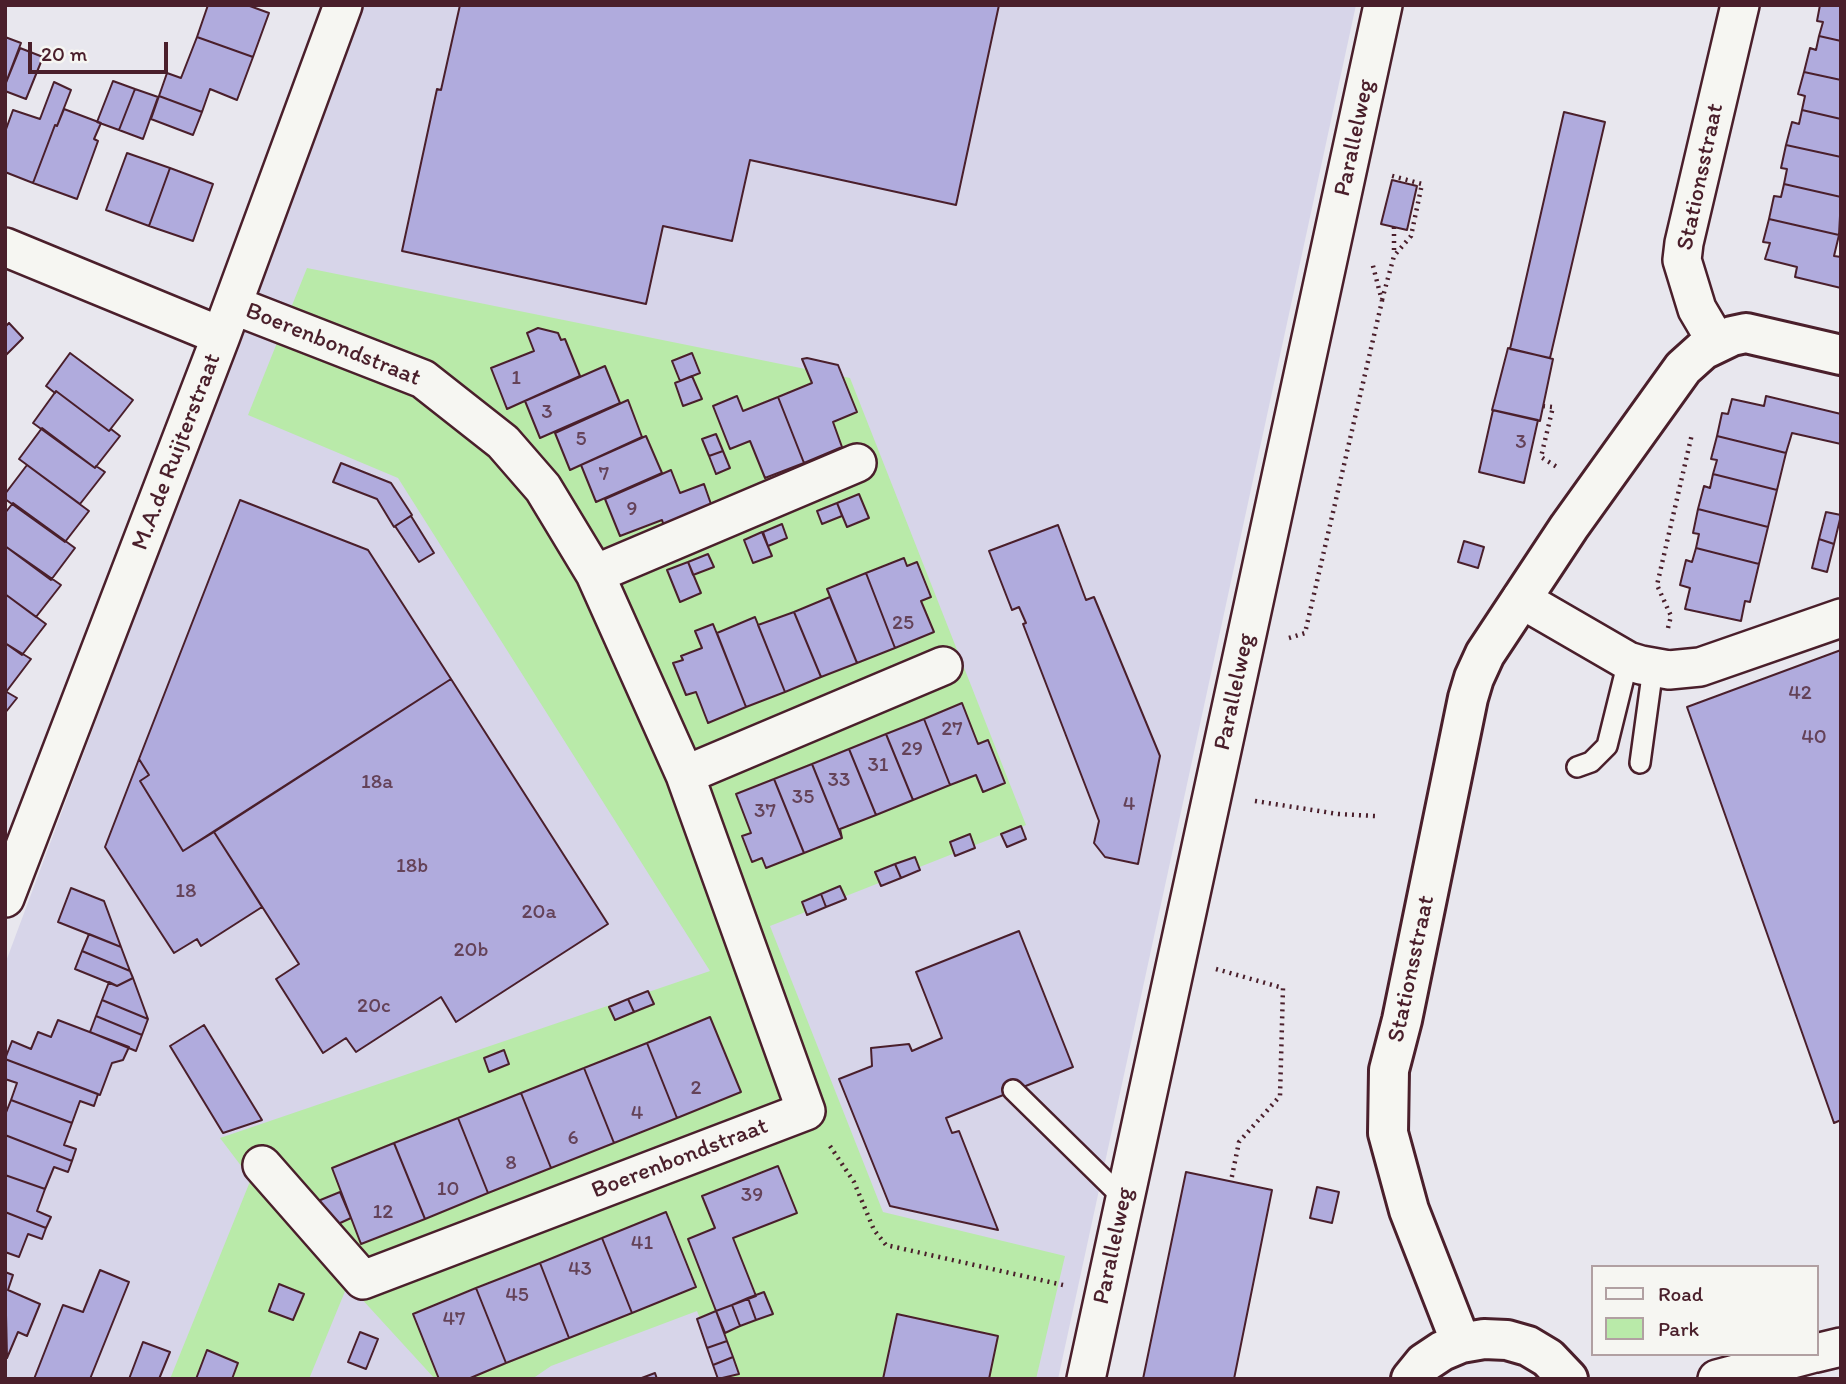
<!DOCTYPE html>
<html>
<head>
<meta charset="utf-8">
<style>
  body { margin:0 }
  #map { position:relative; width:1846px; height:1384px; overflow:hidden; background:#e8e7ee; font-family:Itim,sans-serif }
  canvas { display:block }
  .frame { position:absolute; inset:0; border:7px solid #4a1f2b; pointer-events:none }
  .legend { position:absolute; left:1591px; top:1265px; width:228px; height:91px; box-sizing:border-box; background:#f6f6f2; border:2px solid #b1a0a2; margin:0; padding:9px 12px; list-style:none; font-size:21px; color:#4a1f2b }
  .legend li { display:flex; align-items:center; gap:14px; height:35px }
  .legend b { width:35px; border:2px solid #b1a0a2 }
  .scale { position:absolute; left:28px; top:42px; width:140px; height:32px; box-sizing:border-box; border:4px solid #4a1f2b; border-top:0; padding-left:9px; font-size:21px; line-height:24px; white-space:nowrap; color:#4a1f2b; -webkit-text-stroke:5px #f6f6f2; paint-order:stroke }
</style>
</head>
<body>
<div id="map">
<canvas width="1846" height="1384"></canvas>
<div class="frame"></div>
<ul class="legend">
<li><b style="height:9px;background:#f6f6f2"></b>Road</li>
<li><b style="height:19px;background:#b9eaa9"></b>Park</li>
</ul>
<div class="scale">20 m</div>
</div>
<script>
const context = document.querySelector('canvas').getContext('2d');
context.lineJoin = 'round';
function paint(path, color) {
  context.fillStyle = color;
  context.fill(path, 'evenodd');
}
function toPath(rows) {
  const path = new Path2D();
  for (const r of rows) {
    path.moveTo(r[0], r[1]);
    for (let i = 2; i < r.length; i += 2) path.lineTo(r[i], r[i + 1]);
  }
  return path;
}
function strokePath(path, color, width, dash) {
  context.strokeStyle = color;
  context.lineWidth = width;
  context.lineCap = dash ? 'butt' : 'round';
  context.setLineDash(dash || []);
  context.stroke(path);
}
function write(font, color, halo, rows, align = 'center') {
  context.font = font + ' Itim,sans-serif';
  context.lineWidth = 5;
  context.setLineDash([]);
  context.textBaseline = 'middle';
  context.strokeStyle = halo;
  context.fillStyle = color;
  for (const [text, x, y, turn = 0] of rows) {
    context.save();
    context.translate(x, y);
    context.rotate((+turn || 0) * Math.PI / 180);
    context.textAlign = isNaN(turn) ? turn : align;
    if (halo) context.strokeText(text, 0, 0);
    context.fillText(text, 0, 0);
    context.restore();
  }
}
const built = toPath([
  [363,5,1356,5,1058,1379,5,1379,5,964]
]);
const green = toPath([
  [307,268,850,378,1026,825,770,926,883,1212,1065,1256,1036,1379,724,1379,697,1311,551,1366,532,1379,435,1379,348,1284,309,1379,170,1379,251,1179,220,1138,710,971,398,478,248,415]
]);
const building = toPath([
  [208,5,247,5,269,13,253,57,197,37,208,5],
  [460,5,999,5,956,205,750,160,732,241,663,226,646,304,402,251,437,89,441,90,460,5],
  [1820,5,1841,5,1841,41,1819,36,1823,22,1817,21,1820,5],
  [1819,36,1841,41,1841,80,1804,72,1810,48,1816,50,1819,36],
  [5,37,21,43,5,85,5,37],
  [197,37,253,57,237,100,210,89,202,112,159,96,167,73,181,78,197,37],
  [20,48,43,57,26,99,5,91,5,85,20,48],
  [1804,72,1841,80,1841,119,1802,110,1805,96,1798,94,1804,72],
  [113,81,135,89,119,130,97,122,113,81],
  [54,82,71,90,57,126,55,125,33,183,5,172,5,132,13,110,40,119,54,82],
  [135,89,158,97,143,139,119,130,135,89],
  [159,96,202,112,193,135,151,119,159,96],
  [64,109,101,123,94,139,98,141,77,199,33,183,55,125,57,126,64,109],
  [1802,110,1841,119,1841,157,1786,145,1792,122,1799,124,1802,110],
  [1564,112,1605,122,1550,358,1510,349,1564,112],
  [1786,145,1841,157,1841,197,1784,184,1787,169,1781,168,1786,145],
  [127,153,170,168,149,226,106,210,127,153],
  [170,168,213,184,193,241,149,226,170,168],
  [1392,180,1417,186,1407,230,1381,224,1392,180],
  [1784,184,1841,197,1839,235,1769,219,1774,196,1781,197,1784,184],
  [1769,219,1839,235,1834,256,1841,257,1841,288,1795,277,1797,267,1765,259,1770,243,1763,242,1769,219],
  [9,323,23,338,5,356,5,327,9,323],
  [538,328,558,333,561,340,565,339,580,376,507,409,491,368,534,351,527,333,538,328],
  [1508,348,1553,359,1540,421,1492,410,1508,348],
  [70,353,133,400,109,431,56,391,55,393,46,386,70,353],
  [692,353,700,373,680,381,672,361,692,353],
  [807,358,838,365,857,412,833,422,842,447,804,463,778,397,812,383,802,359,807,358],
  [605,366,620,403,540,438,525,401,605,366],
  [692,376,702,399,683,406,675,383,692,376],
  [56,391,109,431,111,429,120,436,95,468,33,423,56,391],
  [737,396,743,411,778,397,804,463,765,478,750,441,730,449,713,406,737,396],
  [1766,396,1841,414,1841,444,1792,433,1786,453,1717,436,1722,413,1728,414,1732,399,1764,406,1766,396],
  [628,400,642,437,570,470,555,433,628,400],
  [1493,410,1538,420,1524,483,1479,472,1493,410],
  [42,428,95,468,96,466,105,472,80,504,19,459,42,428],
  [716,434,723,451,709,456,702,439,716,434],
  [646,436,662,473,596,502,581,465,646,436],
  [1717,436,1786,453,1777,490,1713,474,1717,460,1711,459,1717,436],
  [723,451,730,468,716,474,709,456,723,451],
  [341,463,391,483,412,515,394,527,377,499,333,482,341,463],
  [27,465,89,511,65,542,5,499,5,494,27,465],
  [671,470,680,493,704,484,712,507,664,526,662,520,620,536,605,499,671,470],
  [1713,474,1777,490,1768,527,1698,509,1704,486,1710,488,1713,474],
  [859,494,869,518,847,527,837,503,859,494],
  [240,500,368,550,451,679,183,851,140,781,149,775,139,759,240,500],
  [13,503,75,548,51,580,5,546,5,513,13,503],
  [837,503,842,516,822,524,817,511,837,503],
  [1698,509,1768,527,1759,564,1696,548,1699,534,1693,533,1698,509],
  [1826,512,1841,515,1834,544,1819,539,1826,512],
  [411,516,434,553,419,562,395,526,411,516],
  [782,524,787,538,768,546,763,532,782,524],
  [1058,525,1086,600,1094,597,1160,756,1138,864,1105,857,1094,843,1099,821,1023,624,1026,623,1019,607,1012,610,989,551,1058,525],
  [762,532,772,556,753,563,744,540,762,532],
  [1819,539,1834,544,1827,572,1812,568,1819,539],
  [1464,541,1484,547,1478,568,1458,562,1464,541],
  [5,546,61,585,36,617,5,594,5,546],
  [1696,548,1759,564,1750,602,1745,601,1741,621,1685,609,1690,588,1680,585,1686,560,1692,562,1696,548],
  [708,554,714,567,693,575,688,562,708,554],
  [904,558,907,566,917,562,931,597,921,601,934,632,895,648,866,573,904,558],
  [688,562,701,593,680,602,667,570,688,562],
  [866,573,895,648,857,663,827,589,866,573],
  [5,594,46,624,22,655,5,643,5,594],
  [830,597,857,663,821,677,794,612,830,597],
  [794,612,821,677,785,692,758,625,794,612],
  [755,617,785,692,746,707,717,633,755,617],
  [713,624,746,707,708,723,696,692,686,695,673,663,683,660,681,656,702,648,695,631,713,624],
  [5,643,31,659,6,692,5,691,5,643],
  [1841,650,1841,1120,1834,1123,1687,707,1841,650],
  [451,679,608,924,456,1022,441,997,356,1052,346,1038,323,1053,276,979,299,964,214,832,451,679],
  [5,691,17,698,5,713,5,691],
  [962,703,978,744,988,740,1005,783,983,792,976,775,950,785,924,719,962,703],
  [924,719,950,785,913,800,886,734,924,719],
  [886,734,913,800,876,815,849,749,886,734],
  [849,749,876,815,840,829,842,838,812,764,849,749],
  [139,759,149,775,140,781,183,851,214,832,262,907,201,946,197,939,174,953,105,847,139,759],
  [812,764,842,838,804,853,774,779,812,764],
  [774,779,804,853,766,868,762,858,752,862,742,836,751,833,736,794,774,779],
  [1021,826,1026,839,1007,847,1001,834,1021,826],
  [970,834,975,848,955,856,950,842,970,834],
  [915,857,920,870,901,878,895,864,915,857],
  [895,864,901,878,881,886,875,872,895,864],
  [840,886,846,899,826,907,821,894,840,886],
  [71,888,104,901,121,947,58,922,71,888],
  [821,894,826,907,807,915,802,902,821,894],
  [1019,931,1073,1067,946,1118,952,1133,959,1131,998,1230,890,1206,839,1079,872,1066,871,1048,909,1044,912,1051,942,1038,916,972,1019,931],
  [89,934,121,947,130,971,82,951,89,934],
  [82,951,130,971,133,978,117,986,75,969,82,951],
  [133,978,148,1019,102,1000,109,982,117,986,133,978],
  [648,991,654,1004,634,1012,628,999,648,991],
  [628,999,634,1012,615,1020,609,1007,628,999],
  [102,1000,148,1019,142,1035,96,1016,102,1000],
  [96,1016,142,1035,136,1051,90,1032,96,1016],
  [710,1017,741,1092,677,1118,647,1043,710,1017],
  [58,1020,129,1047,123,1060,112,1063,100,1095,5,1059,12,1041,31,1049,38,1032,51,1037,58,1020],
  [204,1025,262,1120,223,1133,170,1046,204,1025],
  [647,1043,677,1118,614,1143,584,1068,647,1043],
  [504,1050,509,1064,489,1072,484,1058,504,1050],
  [5,1059,98,1094,94,1106,80,1101,72,1123,11,1100,17,1083,5,1079,5,1059],
  [584,1068,614,1143,551,1168,521,1093,584,1068],
  [521,1093,551,1168,488,1193,458,1118,521,1093],
  [11,1100,72,1123,64,1145,76,1149,72,1161,5,1135,5,1115,11,1100],
  [458,1118,488,1193,425,1219,394,1143,458,1118],
  [5,1135,72,1161,68,1172,54,1167,45,1189,5,1175,5,1135],
  [394,1143,425,1219,361,1244,332,1168,394,1143],
  [778,1166,797,1213,733,1238,756,1296,716,1311,688,1239,715,1228,702,1196,778,1166],
  [1186,1172,1272,1190,1234,1379,1143,1379,1186,1172],
  [5,1175,45,1189,37,1211,51,1217,46,1228,5,1212,5,1175],
  [1317,1187,1339,1192,1332,1223,1310,1218,1317,1187],
  [340,1192,351,1218,338,1224,318,1201,340,1192],
  [5,1212,46,1228,42,1239,28,1234,19,1257,5,1252,5,1212],
  [666,1212,696,1287,632,1313,602,1238,666,1212],
  [602,1238,632,1313,569,1338,540,1263,602,1238],
  [540,1263,569,1338,506,1363,476,1288,540,1263],
  [100,1270,129,1282,90,1379,34,1379,63,1305,83,1312,100,1270],
  [5,1272,13,1275,8,1290,40,1304,27,1336,18,1332,7,1358,5,1272],
  [279,1284,304,1294,293,1320,269,1311,279,1284],
  [476,1288,506,1363,468,1379,439,1379,413,1314,476,1288],
  [764,1292,773,1314,756,1320,748,1298,764,1292],
  [748,1298,756,1320,740,1326,732,1305,748,1298],
  [732,1305,740,1326,725,1333,716,1311,732,1305],
  [716,1311,727,1341,707,1348,697,1319,716,1311],
  [897,1314,998,1336,989,1379,883,1379,897,1314],
  [360,1332,378,1339,366,1369,348,1362,360,1332],
  [727,1341,733,1357,713,1365,707,1348,727,1341],
  [143,1342,170,1352,159,1379,129,1379,143,1342],
  [207,1350,238,1363,232,1379,196,1379,207,1350],
  [733,1357,739,1374,718,1379,713,1365,733,1357],
  [655,1373,657,1379,639,1379,655,1373]
]);
const path = toPath([
  [1394,227,1394,255],
  [1382,300,1394,256,1411,236,1422,184,1389,175],
  [1543,406,1553,407,1541,457,1557,467],
  [1668,628,1671,616,1657,585,1692,434],
  [1289,638,1305,633,1382,301,1372,262],
  [1255,801,1338,814,1375,816],
  [1216,969,1283,988,1280,1096,1239,1142,1231,1181],
  [830,1146,854,1182,874,1230,886,1245,1063,1285]
]);
const service = toPath([
  [1640,763,1653,668],
  [1577,767,1591,762,1607,746,1628,661],
  [1013,1090,1124,1199]
]);
const minor = toPath([
  [5,247,221,336],
  [233,305,423,379,503,442,543,488,595,574,685,775,806,1111,363,1280,262,1165],
  [1717,343,1697,309,1682,260,1684,243,1740,5],
  [595,574,857,463],
  [1521,599,1628,661,1641,665,1669,670,1700,667,1841,618],
  [685,775,943,666],
  [5,898,221,336,343,5],
  [1816,1353,1841,1347],
  [1086,1379,1383,5],
  [1717,1379,1811,1354]
]);
const tertiary = toPath([
  [1461,1343,1409,1210,1388,1133,1389,1070,1402,1020,1468,698,1474,678,1485,654,1569,527,1683,368,1703,350,1732,336,1746,333,1841,355],
  [1411,1379,1424,1363,1442,1351,1461,1343,1484,1339,1507,1340,1528,1346,1548,1358,1568,1379]
]);
const numberNames = [
  ["1",516,379],
  ["3",547,413],
  ["5",581,440],
  ["3",1521,443],
  ["7",604,475],
  ["9",632,510],
  ["25",903,624],
  ["42",1800,694],
  ["27",952,730],
  ["40",1814,738],
  ["29",912,750],
  ["31",878,766],
  ["33",839,781],
  ["18a",377,783],
  ["35",803,798],
  ["4",1129,805],
  ["37",765,812],
  ["18b",412,867],
  ["18",186,892],
  ["20a",539,913],
  ["20b",471,951],
  ["20c",374,1007],
  ["2",696,1089],
  ["4",637,1114],
  ["6",573,1139],
  ["8",511,1164],
  ["10",448,1190],
  ["39",752,1196],
  ["12",383,1213],
  ["41",642,1244],
  ["43",580,1270],
  ["45",517,1296],
  ["47",454,1320]
];
const streetNames = [
  ["Parallelweg",1355,138,-78],
  ["Stationsstraat",1701,177,-78],
  ["Boerenbondstraat",333,345,22],
  ["M.A.de Ruijterstraat",177,452,-69],
  ["Parallelweg",1235,692,-78],
  ["Stationsstraat",1412,969,-78],
  ["Boerenbondstraat",680,1159,-21],
  ["Parallelweg",1114,1246,-78]
];
paint(built, '#d7d5e9');
paint(green, '#b9eaa9');
paint(building, '#b0abdd');
strokePath(building, '#4a1f2b', 2);
strokePath(service, '#4a1f2b', 24);
strokePath(minor, '#4a1f2b', 42);
strokePath(tertiary, '#4a1f2b', 44);
strokePath(path, '#4a1f2b', 4.5, [2, 5]);
strokePath(service, '#f6f6f2', 19);
strokePath(minor, '#f6f6f2', 37);
strokePath(tertiary, '#f6f6f2', 38);
write('21px', '#644258', null, numberNames);
write('24px', '#4a1f2b', '#f6f6f2', streetNames);
</script>
</body>
</html>
